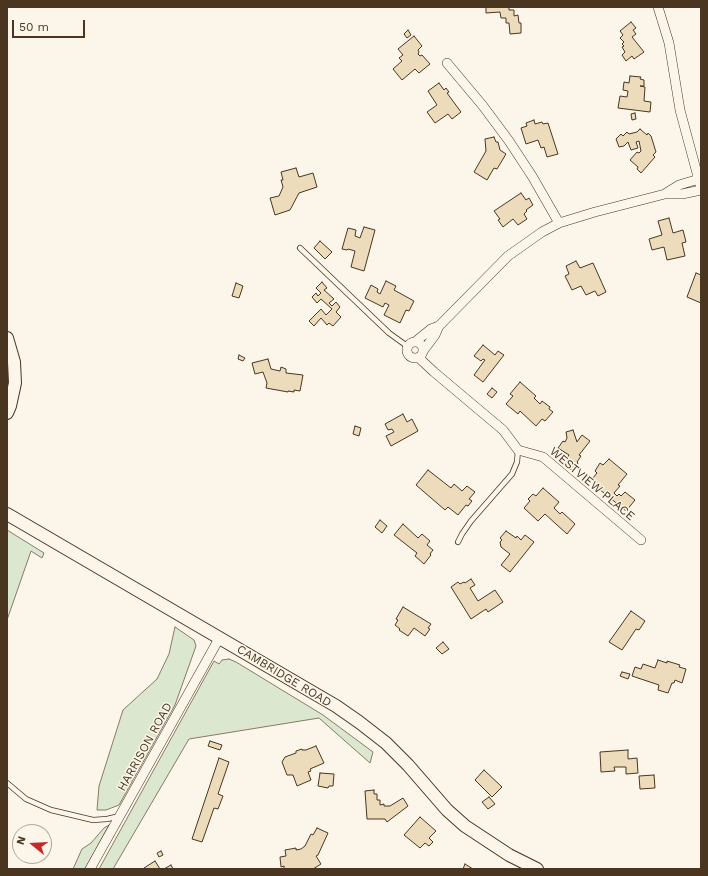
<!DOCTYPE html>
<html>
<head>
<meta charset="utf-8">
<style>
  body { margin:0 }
  #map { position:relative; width:708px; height:876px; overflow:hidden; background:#fbf6e9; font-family:"Work Sans",sans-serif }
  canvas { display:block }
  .frame { position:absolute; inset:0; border:8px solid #4a3520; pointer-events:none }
  .north { position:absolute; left:12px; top:824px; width:40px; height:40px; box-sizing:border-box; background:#fbf6e9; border:1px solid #b4a999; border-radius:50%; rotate:288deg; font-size:11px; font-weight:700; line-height:16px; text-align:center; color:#4a3520 }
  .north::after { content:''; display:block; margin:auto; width:14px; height:18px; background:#c62828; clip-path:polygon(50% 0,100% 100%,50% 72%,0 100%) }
  .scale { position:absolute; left:12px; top:20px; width:73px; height:18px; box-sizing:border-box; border:2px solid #4a3520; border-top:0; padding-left:5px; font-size:12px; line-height:14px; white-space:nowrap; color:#4a3520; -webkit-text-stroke:3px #fbf6e9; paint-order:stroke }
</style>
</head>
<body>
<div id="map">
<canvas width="708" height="876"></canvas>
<div class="frame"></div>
<div class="north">N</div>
<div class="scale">50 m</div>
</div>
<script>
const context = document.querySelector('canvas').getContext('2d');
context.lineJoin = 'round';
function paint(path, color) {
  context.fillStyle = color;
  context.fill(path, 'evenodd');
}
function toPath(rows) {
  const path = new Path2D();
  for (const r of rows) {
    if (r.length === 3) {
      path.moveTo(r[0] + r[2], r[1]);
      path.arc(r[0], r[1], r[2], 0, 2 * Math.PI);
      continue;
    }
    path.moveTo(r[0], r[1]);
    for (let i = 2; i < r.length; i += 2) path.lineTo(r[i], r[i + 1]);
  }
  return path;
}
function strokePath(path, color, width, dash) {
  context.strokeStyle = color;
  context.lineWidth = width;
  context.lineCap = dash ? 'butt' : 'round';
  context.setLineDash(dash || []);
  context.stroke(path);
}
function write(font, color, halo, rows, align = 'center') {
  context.font = font + ' "Work Sans",sans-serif';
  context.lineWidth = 3;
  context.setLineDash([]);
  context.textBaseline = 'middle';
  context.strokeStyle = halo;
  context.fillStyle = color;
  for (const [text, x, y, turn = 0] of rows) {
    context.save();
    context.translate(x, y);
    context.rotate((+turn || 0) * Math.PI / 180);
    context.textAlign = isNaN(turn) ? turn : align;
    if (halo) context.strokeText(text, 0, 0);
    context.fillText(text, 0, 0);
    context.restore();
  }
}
const green = toPath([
  [7,530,44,553,42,558,31,551,7,620,7,530],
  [175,627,194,640,196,646,175,705,119,805,106,810,97,810,99,786,123,710,157,679,169,654,175,627],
  [229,659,236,662,323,715,373,752,370,763,319,718,189,739,113,869,99,869,214,661,219,664,222,660,229,659],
  [109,825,85,869,73,869,82,849,91,843,104,828,109,825]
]);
const building = toPath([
  [486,7,509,7,509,10,514,10,514,16,518,15,519,23,521,23,521,33,510,34,509,23,506,23,506,18,501,18,500,12,486,13,486,7],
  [631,22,636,28,633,30,636,34,632,37,644,52,634,59,632,56,626,61,622,55,625,52,622,47,624,46,622,44,624,42,620,38,623,35,620,31,631,22],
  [408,30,411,35,407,38,404,34,408,30],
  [414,36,422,46,418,50,419,52,418,54,420,56,422,55,430,64,419,73,415,69,402,80,393,69,402,61,399,58,403,55,398,49,414,36],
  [630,76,641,77,640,79,644,80,644,86,640,86,645,87,644,101,651,102,650,112,618,108,620,96,627,97,628,91,623,90,624,82,629,83,630,76],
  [439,83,444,90,446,88,449,92,447,93,461,112,452,119,448,114,435,123,427,112,437,105,428,91,439,83],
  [635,113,636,119,632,120,631,114,635,113],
  [534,120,535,124,542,122,543,124,548,123,558,154,547,157,544,147,541,148,538,140,526,144,521,128,527,126,526,123,534,120],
  [640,129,647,135,648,133,651,136,656,152,653,155,655,157,641,173,637,169,638,167,630,160,637,152,639,153,641,151,639,141,636,142,638,148,631,150,628,142,624,146,619,147,616,139,621,134,623,136,627,132,629,134,637,132,640,129],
  [494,137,496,142,498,142,500,150,506,154,497,169,494,168,487,180,474,172,486,151,485,139,494,137],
  [296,168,299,177,313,173,317,187,299,193,290,210,275,215,270,198,279,196,283,187,281,180,283,180,281,172,296,168],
  [521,193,526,200,529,198,533,205,526,210,527,211,524,214,527,219,518,225,513,219,503,227,498,220,500,219,494,211,521,193],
  [669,218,673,233,683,230,686,242,682,243,685,256,667,260,664,247,652,250,649,239,662,235,658,221,669,218],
  [364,227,375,230,364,271,351,267,355,251,348,249,347,250,342,249,348,228,356,230,355,236,360,238,364,227],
  [320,241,332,252,325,259,314,248,320,241],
  [576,261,580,268,593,263,606,292,598,296,595,291,586,295,581,286,572,290,565,276,569,274,566,266,576,261],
  [696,273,701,275,701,303,687,297,696,273],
  [386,281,396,286,394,290,414,301,409,311,406,310,400,323,384,315,389,305,385,303,383,307,365,298,371,285,378,289,377,292,380,294,386,281],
  [322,282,327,288,324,290,334,299,329,303,332,306,336,302,340,307,336,312,341,317,333,326,329,323,327,325,321,318,314,326,309,321,321,309,326,315,332,309,321,299,317,303,312,297,316,293,318,296,321,293,316,288,322,282],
  [236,283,243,286,239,298,232,296,236,283],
  [483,345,495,355,498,351,504,355,483,382,474,375,485,360,483,359,481,361,474,356,483,345],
  [239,355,245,358,243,361,238,359,239,355],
  [268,359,271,369,280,371,281,367,286,369,286,373,303,375,300,391,294,390,294,392,288,391,288,392,266,388,267,383,263,372,255,374,252,363,268,359],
  [520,382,536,396,534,398,540,404,542,401,550,407,549,409,553,412,545,421,542,419,536,426,520,411,518,414,506,404,513,396,510,394,520,382],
  [492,388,497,392,492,398,487,394,492,388],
  [403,414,407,422,412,419,418,431,391,446,386,436,394,432,392,429,388,430,385,424,403,414],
  [355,426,361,428,359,436,353,434,355,426],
  [573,430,577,442,582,435,590,441,579,455,581,456,577,462,578,463,573,471,563,464,569,455,558,448,563,441,565,442,567,438,566,432,573,430],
  [609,459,627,474,618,485,620,486,614,493,617,496,619,494,621,496,625,492,635,500,626,511,599,489,601,487,592,479,597,473,595,471,600,463,603,465,609,459],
  [428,470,451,488,454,484,462,491,467,486,475,492,469,499,472,501,468,506,466,505,458,515,448,507,445,510,416,485,428,470],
  [543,488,559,502,554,508,560,514,562,512,575,524,567,534,545,514,538,521,524,508,530,501,528,499,533,494,536,496,543,488],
  [380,520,387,526,382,533,375,527,380,520],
  [403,524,418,538,422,534,430,541,427,545,433,550,430,554,431,555,424,564,415,556,417,553,394,535,403,524],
  [506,531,516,538,517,536,521,540,525,535,534,542,510,572,501,565,510,554,501,547,500,542,502,540,500,538,506,531],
  [471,579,475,585,470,588,478,601,495,590,503,602,488,612,486,609,471,619,451,587,458,582,460,584,464,582,465,583,471,579],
  [403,607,431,624,428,628,430,629,425,636,414,628,408,636,399,630,400,629,395,625,398,620,396,619,403,607],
  [631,611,645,621,639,630,636,629,622,650,609,642,631,611],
  [443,642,449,649,442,654,436,648,443,642],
  [658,660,667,663,667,661,680,665,679,667,686,669,682,683,675,680,674,683,672,683,668,693,658,690,659,685,632,676,635,667,641,669,643,664,655,668,658,660],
  [622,672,630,674,628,679,620,676,622,672],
  [210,741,222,745,220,750,208,746,210,741],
  [316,746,324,763,310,769,311,771,308,772,311,780,297,786,293,775,287,775,282,762,285,757,296,753,296,751,302,749,302,750,306,750,316,746],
  [628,750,628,759,637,758,638,773,626,774,626,767,614,767,615,771,601,772,600,752,628,750],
  [219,758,229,762,218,794,223,796,218,809,214,808,202,842,192,839,219,758],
  [484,770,502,787,492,797,475,780,484,770],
  [320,773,334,774,333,786,329,786,328,788,318,786,320,773],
  [654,775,655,788,640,789,639,776,654,775],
  [374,790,374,794,377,794,377,800,380,800,380,805,384,804,384,806,390,806,403,798,408,806,387,822,385,819,367,819,365,791,374,790],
  [489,797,495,804,488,809,482,802,489,797],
  [420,817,436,831,429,838,433,842,429,846,425,843,420,848,404,835,420,817],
  [317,828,328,833,318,855,316,856,321,864,313,869,284,869,284,866,281,867,280,857,286,856,285,850,296,848,296,850,301,849,305,846,311,834,313,835,317,828],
  [161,851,163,855,159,857,157,853,161,851],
  [155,861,160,869,145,869,144,868,155,861],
  [465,864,473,869,463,869,465,864],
  [171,865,173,869,164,869,171,865]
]);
const service = toPath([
  [300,248,389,333,407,346],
  [458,542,462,534,471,521,512,474,517,462,518,450],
  [7,783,26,799,51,810,93,820,107,819,120,816]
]);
const minor = toPath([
  [658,7,669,43,680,110,701,188],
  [447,63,483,106,509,141,532,176,559,223],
  [666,193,679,185,699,179],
  [415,350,8],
  [415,342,431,329,439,326,508,256,542,232,559,223,595,212,665,194,682,194,701,190],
  [423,351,435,335,439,326],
  [419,358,434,372,503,430,518,450,543,457,641,540],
  [90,869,220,637]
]);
const secondary = toPath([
  [7,338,14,362,15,383,10,406,7,413],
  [7,514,336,706,359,722,386,743,408,765,447,810,465,826,509,855,537,869]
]);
const streetNames = [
  ["WESTVIEW PLACE",592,484,40],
  ["CAMBRIDGE ROAD",284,676,31],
  ["HARRISON ROAD",145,747,-61]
];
paint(green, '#dce7d0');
strokePath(green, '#887966', 1);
paint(building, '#ecdcbc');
strokePath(building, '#4a3520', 1);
strokePath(service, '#4a3520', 6);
strokePath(minor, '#4a3520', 10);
strokePath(secondary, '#4a3520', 14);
strokePath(service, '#fbf6e9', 4.5);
strokePath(minor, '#fbf6e9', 9);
strokePath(secondary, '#fbf6e9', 12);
write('12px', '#4a3520', '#fbf6e9', streetNames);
</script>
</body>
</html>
